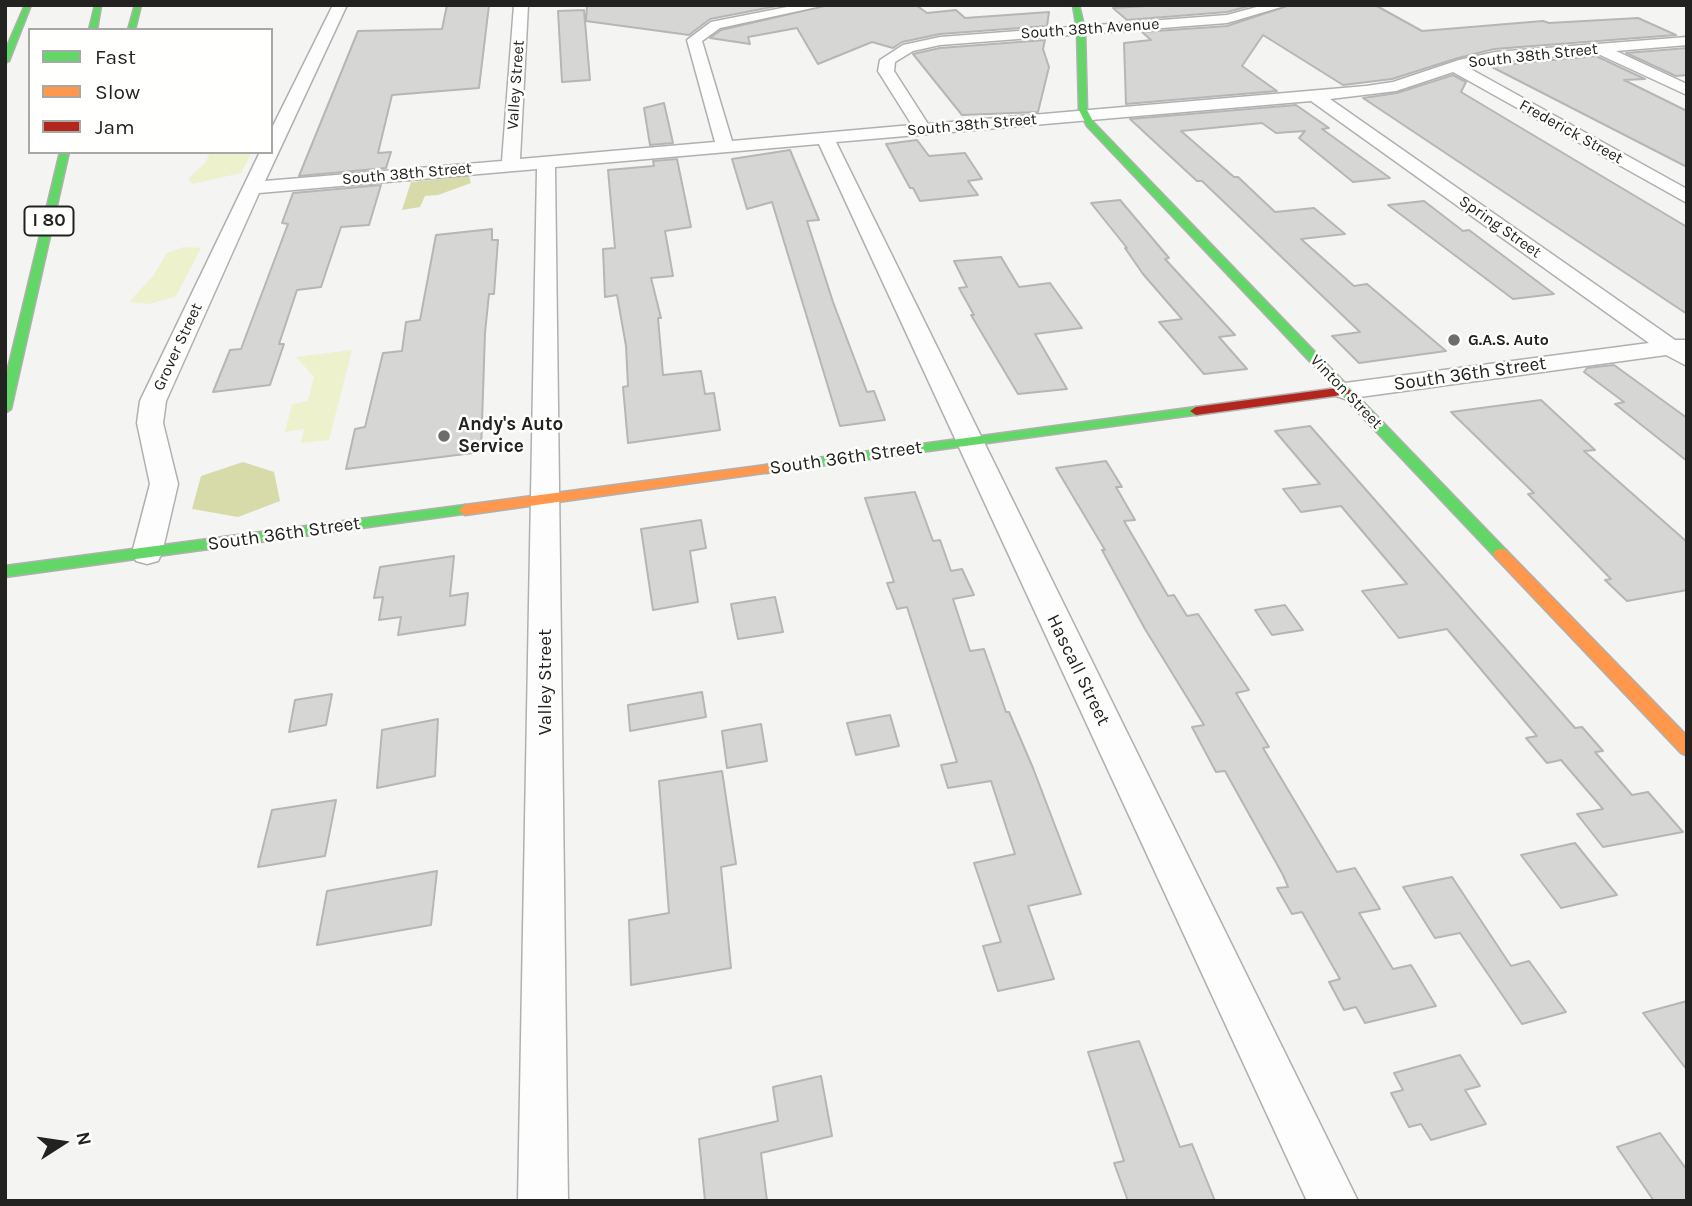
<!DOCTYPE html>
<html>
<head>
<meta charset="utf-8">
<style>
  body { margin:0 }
  #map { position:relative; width:1692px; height:1206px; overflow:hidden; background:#f4f4f3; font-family:Karla,sans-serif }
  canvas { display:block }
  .frame { position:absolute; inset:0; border:7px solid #222221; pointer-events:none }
  .legend { position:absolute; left:28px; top:28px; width:245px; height:126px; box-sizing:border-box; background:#fffffe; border:2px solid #a7a7a6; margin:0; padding:9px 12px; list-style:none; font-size:21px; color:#222221 }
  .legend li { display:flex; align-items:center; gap:14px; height:35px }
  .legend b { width:35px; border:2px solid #a7a7a6 }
  .north { position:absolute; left:28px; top:1108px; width:70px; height:70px; -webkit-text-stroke:5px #fffffe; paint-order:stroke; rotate:78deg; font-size:19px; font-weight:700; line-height:28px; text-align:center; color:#222221 }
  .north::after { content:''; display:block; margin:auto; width:24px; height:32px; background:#222221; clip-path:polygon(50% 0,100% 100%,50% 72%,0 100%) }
</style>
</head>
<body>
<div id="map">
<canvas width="1692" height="1206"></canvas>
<div class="frame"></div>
<ul class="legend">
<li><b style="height:9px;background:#63d668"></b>Fast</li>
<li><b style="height:9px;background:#ff974d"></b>Slow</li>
<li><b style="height:9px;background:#b3261e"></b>Jam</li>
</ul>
<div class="north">N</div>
</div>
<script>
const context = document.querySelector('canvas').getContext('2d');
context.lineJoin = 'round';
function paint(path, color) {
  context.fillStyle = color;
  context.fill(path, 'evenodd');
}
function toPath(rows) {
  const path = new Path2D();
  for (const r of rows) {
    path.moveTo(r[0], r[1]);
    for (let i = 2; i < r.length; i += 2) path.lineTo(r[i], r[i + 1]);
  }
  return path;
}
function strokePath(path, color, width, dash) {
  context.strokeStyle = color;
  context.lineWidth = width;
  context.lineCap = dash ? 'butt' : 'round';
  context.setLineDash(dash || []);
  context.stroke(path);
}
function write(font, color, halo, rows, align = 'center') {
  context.font = font + ' Karla,sans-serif';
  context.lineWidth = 5;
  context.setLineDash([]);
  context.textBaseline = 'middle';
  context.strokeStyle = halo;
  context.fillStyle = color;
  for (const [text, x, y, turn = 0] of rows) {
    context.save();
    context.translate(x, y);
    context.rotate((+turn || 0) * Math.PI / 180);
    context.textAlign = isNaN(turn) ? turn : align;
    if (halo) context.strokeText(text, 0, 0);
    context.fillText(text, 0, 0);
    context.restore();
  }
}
const green = toPath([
  [210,152,252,152,241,173,193,184,188,179,206,162],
  [184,247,201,248,176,296,150,304,129,302,153,276,167,253],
  [352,350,329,440,301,443,304,429,285,432,292,404,308,401,314,377,296,357]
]);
const forest = toPath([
  [469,176,471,183,438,195,425,196,420,207,402,210,411,182],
  [243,462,274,472,280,501,238,517,192,509,201,476]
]);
const building = toPath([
  [447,5,489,5,479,88,392,95,378,153,391,152,386,168,299,176,358,31,442,29,447,5],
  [587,5,782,5,710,19,689,35,586,21,587,5],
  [828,5,916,5,927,13,956,10,965,18,1049,12,1047,26,940,34,902,42,893,48,872,42,818,64,797,28,748,37,750,44,710,38,721,30,828,5],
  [1164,5,1253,5,1227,12,1127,20,1113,8,1164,5],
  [1290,5,1375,5,1422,31,1543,21,1549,23,1638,18,1676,35,1494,49,1458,58,1392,79,1343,85,1263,35,1242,66,1277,91,1126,104,1124,43,1151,40,1142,32,1227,26,1290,5],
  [584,10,590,80,562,82,558,11,584,10],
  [1045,40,1043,49,1049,67,1038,112,962,115,913,54,940,48,1045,40],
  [1687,48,1687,75,1676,76,1626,53,1687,48],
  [1596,56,1645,79,1624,80,1687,111,1687,167,1490,66,1596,56],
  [1453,75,1466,82,1461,92,1687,227,1687,314,1363,98,1397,93,1453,75],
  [664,103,673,143,650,145,644,108,664,103],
  [1296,105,1329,128,1322,129,1390,178,1353,182,1299,138,1305,131,1276,133,1262,123,1181,131,1234,177,1238,177,1275,212,1314,208,1345,234,1301,239,1354,286,1367,284,1446,351,1359,363,1332,336,1360,332,1202,181,1197,181,1130,119,1296,105],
  [917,140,929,156,965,153,982,179,968,181,978,195,920,201,913,188,910,188,886,144,917,140],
  [790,150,819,220,807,221,833,302,867,392,874,391,885,420,840,426,772,202,747,209,732,159,790,150],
  [677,159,691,227,665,231,673,276,651,278,661,318,658,318,663,375,701,371,705,394,714,393,720,430,628,443,623,387,628,386,626,346,617,295,605,297,603,249,615,248,608,170,654,166,653,161,677,159],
  [381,185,369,225,341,227,321,287,297,290,279,344,284,344,270,385,213,392,230,350,241,349,288,224,282,223,293,193,381,185],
  [1120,200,1169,258,1165,259,1235,335,1219,337,1247,369,1204,374,1159,322,1182,319,1143,274,1125,248,1127,248,1091,203,1120,200],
  [1424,201,1463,231,1469,230,1554,294,1513,299,1388,205,1424,201],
  [492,229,492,240,498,240,494,294,489,294,485,333,481,452,346,469,355,429,365,427,383,353,402,351,406,322,420,320,436,235,492,229],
  [1001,257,1019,287,1050,283,1082,328,1035,334,1067,389,1018,394,971,315,974,315,959,288,967,287,954,261,1001,257],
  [1614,365,1687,418,1687,461,1615,404,1624,402,1584,372,1587,368,1614,365],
  [1541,400,1595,450,1584,451,1687,542,1687,590,1627,601,1605,580,1611,579,1528,494,1534,493,1451,412,1541,400],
  [1310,426,1575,728,1582,727,1603,751,1595,752,1632,795,1648,792,1683,832,1603,847,1577,814,1603,809,1561,760,1547,763,1526,738,1537,736,1447,629,1399,638,1362,591,1407,584,1341,506,1301,512,1283,489,1320,484,1275,431,1310,426],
  [1106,461,1122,487,1116,487,1135,520,1124,521,1168,596,1174,595,1187,616,1198,614,1249,690,1236,693,1269,747,1263,748,1337,872,1355,868,1380,909,1359,913,1393,969,1411,965,1436,1006,1365,1023,1356,1007,1344,1010,1329,982,1340,979,1302,912,1292,914,1277,888,1288,887,1283,875,1225,771,1216,772,1192,727,1204,725,1145,629,1102,550,1105,550,1056,468,1106,461],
  [915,492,933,541,940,540,951,571,962,569,974,595,953,599,970,651,984,649,1006,712,1009,712,1033,768,1081,894,1028,906,1054,979,998,991,983,946,1001,942,974,863,1015,854,991,781,948,788,941,765,957,762,907,607,897,609,887,583,894,582,865,498,915,492],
  [701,520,706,548,690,551,698,602,653,610,641,529,701,520],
  [454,556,450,596,468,593,465,625,398,635,401,617,379,620,383,597,374,598,380,567,454,556],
  [775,597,783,632,738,639,731,604,775,597],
  [1285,605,1303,630,1272,635,1255,610,1285,605],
  [702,692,706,717,630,731,628,705,702,692],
  [332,694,326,725,289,732,295,700,332,694],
  [890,715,899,746,856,755,847,723,890,715],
  [438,719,435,776,377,788,382,730,438,719],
  [761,724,767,761,727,768,722,731,761,724],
  [722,771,736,864,721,867,731,968,631,985,629,920,669,913,659,781,722,771],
  [336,800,325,856,258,867,272,810,336,800],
  [1575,843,1617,895,1561,908,1521,855,1575,843],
  [437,871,431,925,317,945,327,891,437,871],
  [1452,877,1511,966,1529,961,1566,1012,1522,1024,1460,933,1435,938,1403,887,1452,877],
  [1687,1001,1687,1070,1643,1013,1687,1001],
  [1139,1041,1180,1147,1192,1144,1215,1201,1128,1201,1114,1163,1124,1161,1088,1052,1139,1041],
  [1460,1055,1480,1086,1465,1090,1486,1124,1431,1140,1421,1124,1409,1127,1391,1093,1403,1090,1394,1073,1460,1055],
  [821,1076,832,1136,761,1153,767,1201,705,1201,699,1139,778,1121,773,1087,821,1076],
  [1660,1133,1687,1170,1687,1201,1654,1201,1617,1147,1660,1133]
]);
const street = toPath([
  [333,5,347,5,265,181,502,161,514,5,528,5,520,159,715,142,687,40,711,22,797,5,826,5,720,28,702,41,732,141,912,125,878,71,880,60,903,45,940,37,1227,15,1264,5,1288,5,1227,23,940,45,913,51,895,62,894,71,928,124,1366,86,1393,82,1459,60,1495,52,1687,37,1687,45,1616,51,1687,84,1687,95,1596,53,1495,62,1467,67,1687,189,1687,203,1453,72,1396,91,1330,99,1675,340,1687,340,1687,366,1666,355,1345,399,1336,396,1332,391,1336,386,1345,383,1649,343,1311,101,836,142,1358,1201,1307,1201,819,144,555,167,568,1201,518,1201,537,169,259,193,166,401,163,423,178,484,162,553,158,561,147,564,136,561,132,553,150,484,137,423,140,401,260,152,271,152,271,130,333,5]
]);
const fast = toPath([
  [25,5,31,5,9,61,5,63,5,51,25,5],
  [95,5,101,5,97,30,89,30,95,5],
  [135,5,141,5,135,30,128,30,135,5],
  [1073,5,1079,5,1085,30,1087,110,1094,123,1506,550,1509,554,1506,558,1496,558,1087,126,1079,110,1077,30,1073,5],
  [60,152,69,152,11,409,5,413,5,381,60,152],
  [1196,407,1201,408,1201,414,766,473,759,469,766,465,1196,407],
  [465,505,472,510,470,513,5,577,5,566,465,505]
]);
const slow = toPath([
  [766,465,771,466,773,469,771,472,465,515,458,510,465,505,766,465],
  [1501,549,1506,550,1687,736,1687,756,1681,753,1496,558,1493,554,1496,550,1501,549]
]);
const jam = toPath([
  [1345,387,1351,391,1349,394,1196,415,1190,411,1196,407,1345,387]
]);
const markers = [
  [1454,340,7,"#6c6c6a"],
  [444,436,7,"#6c6c6a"]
];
const farStreetnames = [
  ["South 38th Avenue",1090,29,-4],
  ["South 38th Street",1533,56,-6],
  ["Valley Street",516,85,-86],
  ["South 38th Street",972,125,-5],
  ["Frederick Street",1571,132,29],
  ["South 38th Street",407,174,-5],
  ["Spring Street",1500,227,35],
  ["Grover Street",178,347,-65],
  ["Vinton Street",1346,392,46]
];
const farPoinames = [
  ["G.A.S. Auto",1468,340]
];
const shields = [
  [49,221,49]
];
const shieldNames = [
  ["I 80",49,221]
];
const streetNames = [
  ["South 36th Street",1470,374,-8],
  ["South 36th Street",846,458,-8],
  ["South 36th Street",284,534,-8],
  ["Hascall Street",1078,670,64],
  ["Valley Street",546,682,-90]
];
const poiNames = [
  ["Andy's Auto",458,425],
  ["Service",458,447]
];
paint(green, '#edf1cc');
paint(forest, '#d7dbaa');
paint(building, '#d6d6d5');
strokePath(building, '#b6b6b5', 2);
strokePath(street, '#b0b0af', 3);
strokePath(fast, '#b0b0af', 3);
strokePath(slow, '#b0b0af', 3);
strokePath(jam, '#b0b0af', 3);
paint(street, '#fdfdfd');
paint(fast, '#63d668');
paint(slow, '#ff974d');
paint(jam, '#b3261e');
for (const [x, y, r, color] of markers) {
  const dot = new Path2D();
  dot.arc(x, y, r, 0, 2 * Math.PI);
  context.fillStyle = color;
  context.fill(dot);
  strokePath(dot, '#fffffe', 2.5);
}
write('16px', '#222221', '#fffffe', farStreetnames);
write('bold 16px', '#222221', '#fffffe', farPoinames, 'left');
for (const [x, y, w] of shields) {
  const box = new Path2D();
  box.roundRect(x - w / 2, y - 14.5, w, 29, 5);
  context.fillStyle = '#fffffe';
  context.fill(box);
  strokePath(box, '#222221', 2);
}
write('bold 18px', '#222221', null, shieldNames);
write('19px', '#222221', '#fffffe', streetNames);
write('bold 19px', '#222221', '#fffffe', poiNames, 'left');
</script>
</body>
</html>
